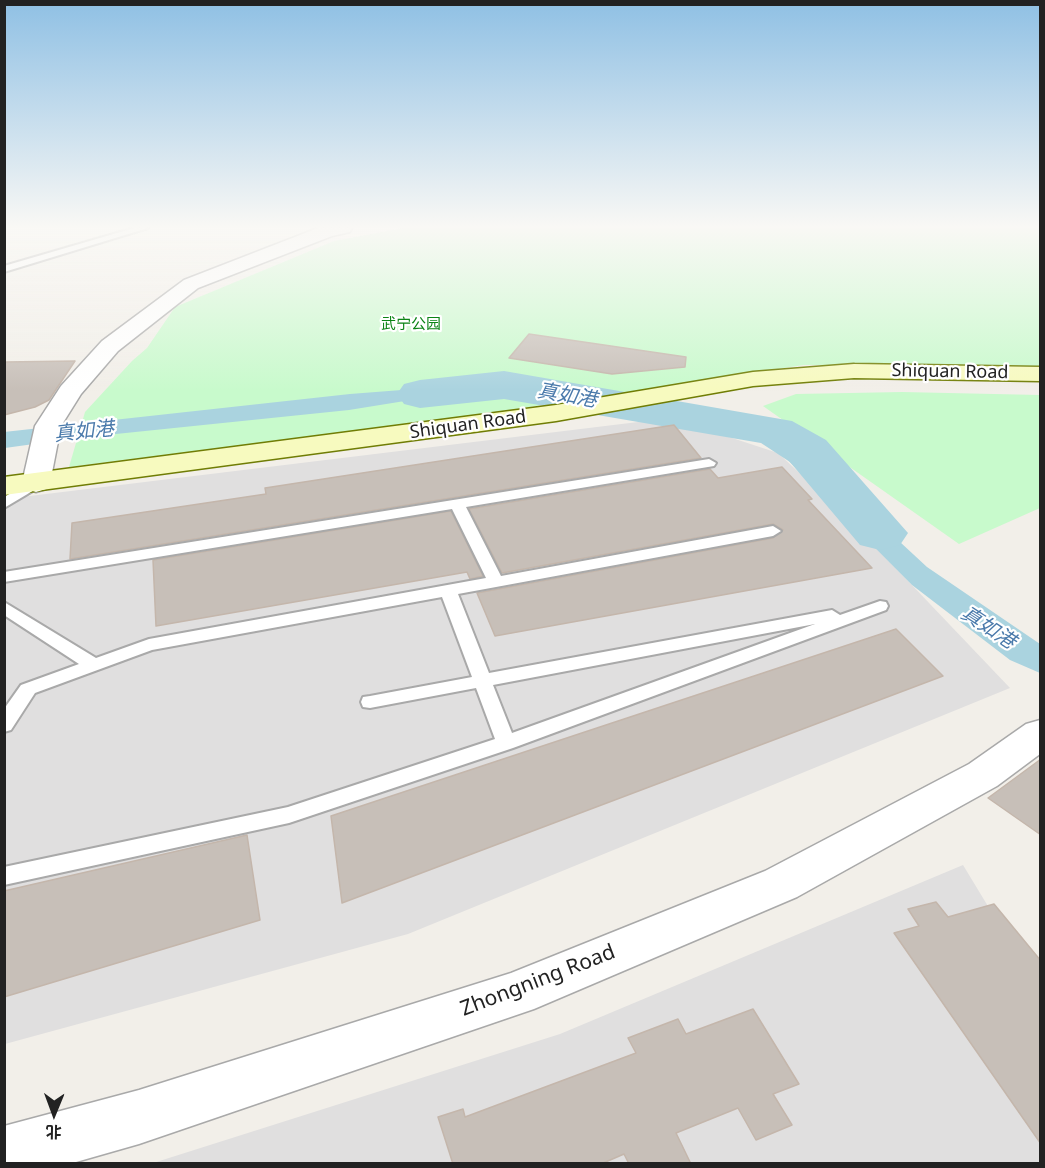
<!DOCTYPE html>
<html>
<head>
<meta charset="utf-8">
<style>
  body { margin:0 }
  #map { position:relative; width:1045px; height:1168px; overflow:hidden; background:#f2efe9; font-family:"Noto Sans","Noto Sans SC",sans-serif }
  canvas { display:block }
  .frame { position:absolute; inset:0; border:6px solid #222; pointer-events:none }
  .north { position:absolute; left:24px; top:1084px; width:60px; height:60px; -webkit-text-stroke:4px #fff; paint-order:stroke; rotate:181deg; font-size:16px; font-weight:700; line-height:24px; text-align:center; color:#222 }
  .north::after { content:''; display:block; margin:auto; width:21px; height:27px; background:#222; clip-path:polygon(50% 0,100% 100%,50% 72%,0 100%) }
</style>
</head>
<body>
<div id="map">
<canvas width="1045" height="1168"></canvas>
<div class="frame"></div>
<div class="north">北</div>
</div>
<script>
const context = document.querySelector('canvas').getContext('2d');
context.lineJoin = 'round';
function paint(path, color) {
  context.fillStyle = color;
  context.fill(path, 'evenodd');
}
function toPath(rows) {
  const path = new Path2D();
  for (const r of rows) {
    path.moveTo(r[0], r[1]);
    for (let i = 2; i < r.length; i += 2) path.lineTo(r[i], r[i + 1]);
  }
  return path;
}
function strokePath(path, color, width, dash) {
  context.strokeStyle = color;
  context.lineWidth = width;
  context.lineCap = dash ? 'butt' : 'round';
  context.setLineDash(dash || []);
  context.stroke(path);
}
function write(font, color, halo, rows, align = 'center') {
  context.font = font + ' "Noto Sans","Noto Sans SC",sans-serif';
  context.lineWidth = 4.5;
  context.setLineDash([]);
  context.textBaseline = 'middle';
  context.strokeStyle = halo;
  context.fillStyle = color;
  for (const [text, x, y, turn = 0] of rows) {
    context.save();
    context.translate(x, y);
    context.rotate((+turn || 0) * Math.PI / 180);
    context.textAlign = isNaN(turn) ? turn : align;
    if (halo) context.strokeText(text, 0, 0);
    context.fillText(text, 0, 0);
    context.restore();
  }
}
const residential = toPath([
  [671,418,778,453,850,520,1010,688,408,934,5,1044,5,499],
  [963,865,1040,992,1040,1163,150,1164,560,1034]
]);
const park = toPath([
  [403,228,1040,228,1040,367,804,365,444,420,69,467,85,412,132,361,147,348,175,307,334,241],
  [902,392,1040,395,1040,508,959,544,763,406,796,394]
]);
const water = toPath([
  [505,382,606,393,583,398,504,385,349,410,77,438,5,448,4,432,350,394],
  [643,409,689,409,775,431,818,462,832,479,927,567,1040,644,1040,673,1010,660,912,585,766,438,620,413]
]);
const river = toPath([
  [504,371,792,421,826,440,908,533,900,545,880,550,860,545,790,462,761,443,504,399,420,408,404,404,397,394,404,384,420,380,504,371]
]);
const building = toPath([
  [529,334,686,357,685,367,612,374,509,358,529,334],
  [75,361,49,400,35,407,4,415,4,362,75,361],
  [674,425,701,458,70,559,72,523,266,494,265,488,674,425],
  [782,467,812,499,808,500,872,568,495,636,477,593,773,538,783,530,773,524,502,573,469,509,710,469,718,478,782,467],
  [451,511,483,576,470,579,467,572,156,626,153,560,451,511],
  [896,629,943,676,342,903,331,816,896,629],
  [1041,759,1041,835,988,798,1041,759],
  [247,835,260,920,4,997,4,891,247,835],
  [936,902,948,917,994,904,1041,961,1041,1144,894,933,919,926,908,909,936,902],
  [753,1009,799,1084,773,1094,792,1125,756,1140,738,1108,676,1133,691,1164,629,1164,624,1154,601,1164,453,1164,438,1117,463,1109,465,1117,636,1053,628,1038,678,1019,686,1034,753,1009]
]);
const lane = toPath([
  [134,228,148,228,4,272,4,266,134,228],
  [709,459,716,463,714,466,466,507,501,576,773,526,781,531,773,536,458,594,489,673,832,610,840,615,880,601,886,602,888,606,886,610,513,748,289,823,4,885,4,867,288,807,495,739,476,688,370,708,363,707,361,702,363,697,370,696,472,677,442,597,152,650,35,693,11,730,4,732,4,709,21,685,79,664,4,615,4,602,96,658,149,639,486,578,452,509,4,582,4,572,709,459],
  [815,624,512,733,493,685,815,624],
  [36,479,43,483,41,486,4,508,4,497,36,479]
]);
const street = toPath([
  [318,228,352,228,350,232,332,236,198,288,118,351,81,394,61,426,50,483,46,489,36,492,26,489,22,483,35,426,61,386,102,341,184,280,318,228],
  [1040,720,1040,754,997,786,797,897,534,1009,139,1144,69,1164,4,1164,4,1126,139,1090,511,973,765,871,969,764,1026,724,1040,720]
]);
const secondary = toPath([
  [854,364,1040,367,1040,381,854,378,753,386,556,421,4,495,4,477,556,405,753,372,854,364]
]);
const farParknames = [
  ["武宁公园",411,325]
];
const streetNames = [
  ["Shiquan Road",950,372,1],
  ["Shiquan Road",468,425,-8]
];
const waterNames = [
  ["真如港",567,396,10],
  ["真如港",84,432,-6],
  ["真如港",988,628,33]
];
const nearStreetnames = [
  ["Zhongning Road",538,981,-21]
];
paint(residential, '#e0dfdf');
paint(park, '#c8facc');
paint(water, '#aad3df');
paint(river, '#aad3df');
paint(building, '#c7bfb8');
strokePath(building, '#c4b6ab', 1.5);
strokePath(lane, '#a9a9a9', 4);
strokePath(street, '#a9a9a9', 3);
strokePath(secondary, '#707d05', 3);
paint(lane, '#fff');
paint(street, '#fff');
paint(secondary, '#f7fabf');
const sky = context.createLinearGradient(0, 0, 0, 391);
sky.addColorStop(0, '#8fc0e4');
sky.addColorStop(0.58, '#f9f8f5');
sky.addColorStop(1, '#f9f8f500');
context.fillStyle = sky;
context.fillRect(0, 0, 1045, 391);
write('15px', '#0c8416', '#fff', farParknames);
write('18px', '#222', '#fff', streetNames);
write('italic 20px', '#4a7aab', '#fff', waterNames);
write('21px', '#222', '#fff', nearStreetnames);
</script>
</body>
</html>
